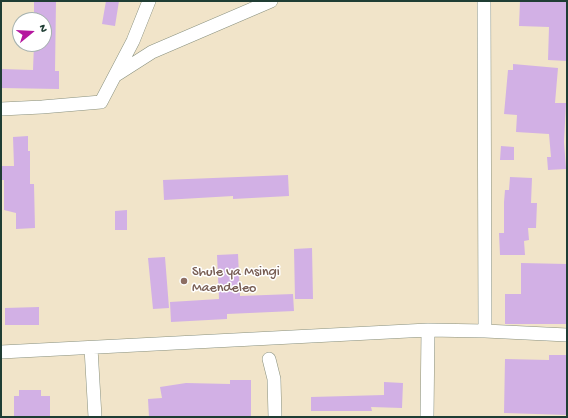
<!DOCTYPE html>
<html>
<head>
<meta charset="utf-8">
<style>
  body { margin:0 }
  #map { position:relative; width:568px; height:418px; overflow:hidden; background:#f1e4c9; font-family:"Gochi Hand",sans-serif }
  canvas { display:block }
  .frame { position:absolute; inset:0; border:2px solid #1f3d34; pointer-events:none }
  .north { position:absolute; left:12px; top:12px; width:40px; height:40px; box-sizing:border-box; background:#fff; border:1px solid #a5b1ae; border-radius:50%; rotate:72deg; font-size:11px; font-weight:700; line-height:16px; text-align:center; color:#1f3d34 }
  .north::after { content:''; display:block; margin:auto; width:14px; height:18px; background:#b5179e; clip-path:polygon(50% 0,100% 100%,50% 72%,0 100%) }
</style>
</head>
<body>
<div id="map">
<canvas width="568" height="418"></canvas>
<div class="frame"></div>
<div class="north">N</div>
</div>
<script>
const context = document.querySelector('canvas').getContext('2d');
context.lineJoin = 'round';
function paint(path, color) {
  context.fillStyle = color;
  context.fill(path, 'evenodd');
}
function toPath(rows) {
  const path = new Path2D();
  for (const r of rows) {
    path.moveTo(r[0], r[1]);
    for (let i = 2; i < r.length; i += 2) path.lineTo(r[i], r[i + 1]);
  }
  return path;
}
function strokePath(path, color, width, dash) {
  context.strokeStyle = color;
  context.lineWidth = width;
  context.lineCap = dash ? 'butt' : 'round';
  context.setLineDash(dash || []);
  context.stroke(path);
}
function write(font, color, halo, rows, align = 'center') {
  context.font = font + ' "Gochi Hand",sans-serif';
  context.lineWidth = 3;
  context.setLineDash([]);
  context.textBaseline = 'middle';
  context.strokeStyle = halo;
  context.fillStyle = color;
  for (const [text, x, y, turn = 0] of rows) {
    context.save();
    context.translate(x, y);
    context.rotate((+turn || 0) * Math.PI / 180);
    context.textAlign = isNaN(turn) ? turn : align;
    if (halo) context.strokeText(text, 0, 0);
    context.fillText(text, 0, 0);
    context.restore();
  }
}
const building = toPath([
  [34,1,56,1,55,71,59,71,59,89,1,88,1,69,33,70,34,44,44,44,44,20,34,20],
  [106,1,119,1,115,26,102,24],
  [520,1,567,1,567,61,548,60,549,27,519,26],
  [513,64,558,68,555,103,566,103,564,142,566,169,548,170,547,157,551,157,549,134,516,132,517,115,504,114,508,70,513,70],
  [28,136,28,151,30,151,30,184,34,184,35,228,16,229,16,213,4,210,4,180,2,180,1,166,14,166,13,137],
  [501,146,514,147,514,160,500,160],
  [288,175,289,196,233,199,233,196,164,200,163,180],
  [510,177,532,178,531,203,537,203,536,228,528,228,529,240,524,241,525,255,500,255,499,233,504,233,504,202,505,190,509,190],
  [127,210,127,230,115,230,115,211],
  [312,248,313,299,295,299,294,249],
  [238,254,240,296,293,294,294,311,227,314,227,319,171,322,170,302,219,299,217,255],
  [165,257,169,308,153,309,148,258],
  [521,263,567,264,567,324,505,324,505,294,521,294],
  [39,307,39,325,5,325,5,308],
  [549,355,567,355,567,415,504,413,505,359,549,360],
  [230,380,251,380,251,417,199,417,199,416,149,417,148,399,162,398,160,387,186,383,230,384],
  [384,382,403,383,402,408,371,407,372,411,311,411,311,397,384,395],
  [19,390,41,390,41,396,50,396,50,417,14,417,14,396,19,396]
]);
const minor = toPath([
  [116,75,152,52,271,1],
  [1,109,42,107,101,102,133,41,149,1],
  [485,331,567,335],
  [91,348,95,417],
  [1,352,428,330,485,331,484,1],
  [269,359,274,379,275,417],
  [427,417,428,330]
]);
const markers = [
  [184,281,4,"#8d6e63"]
];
const educationNames = [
  ["Shule ya Msingi",192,273],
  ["Maendeleo",192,289]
];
paint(building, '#d2b0e5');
strokePath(minor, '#88907e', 14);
strokePath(minor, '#fff', 13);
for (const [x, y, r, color] of markers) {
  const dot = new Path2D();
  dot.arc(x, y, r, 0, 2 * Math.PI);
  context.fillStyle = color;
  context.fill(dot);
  strokePath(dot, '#fff', 1.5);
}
write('14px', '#785e54', '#fff', educationNames, 'left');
</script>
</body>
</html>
